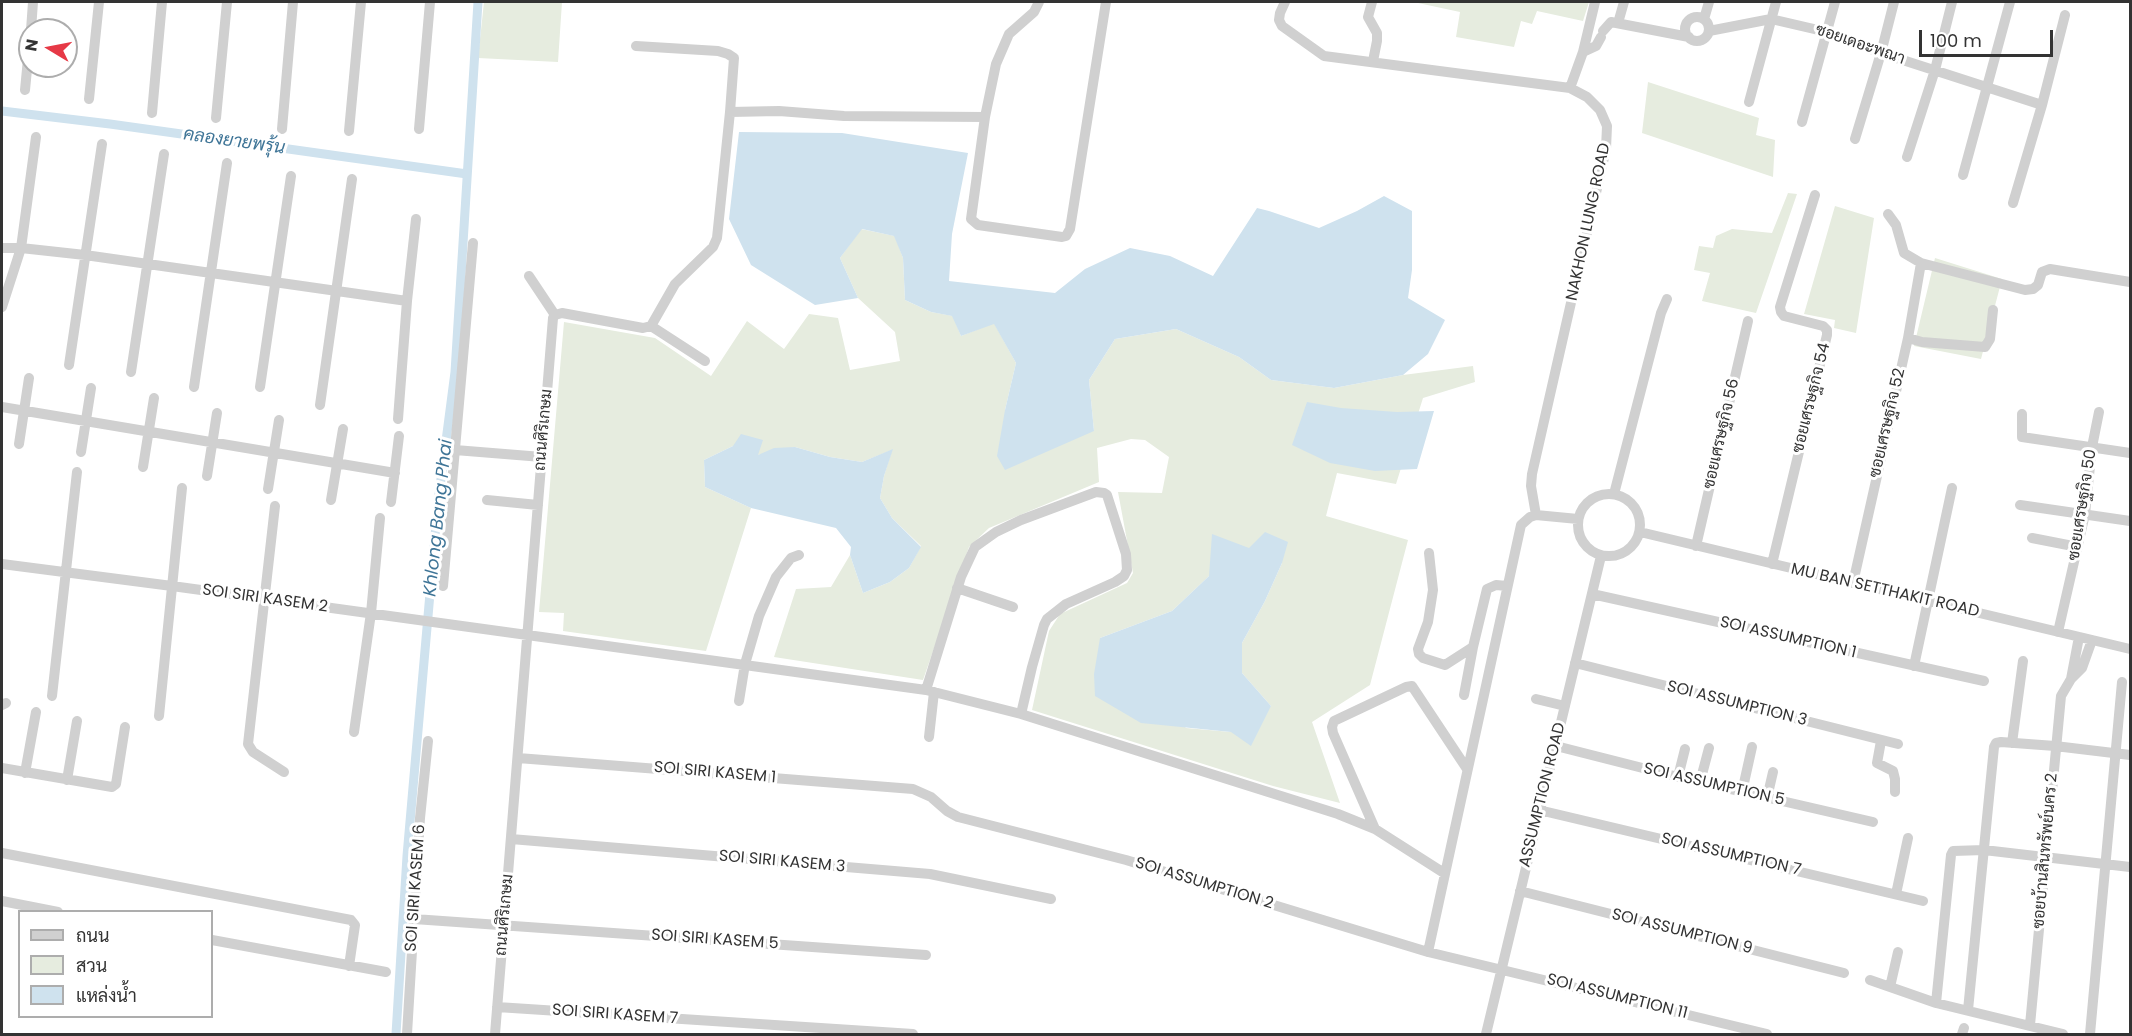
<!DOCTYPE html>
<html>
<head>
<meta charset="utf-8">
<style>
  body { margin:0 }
  #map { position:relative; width:2132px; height:1036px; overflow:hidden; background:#fff; font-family:Poppins,Sarabun,sans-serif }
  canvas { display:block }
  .frame { position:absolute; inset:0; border:3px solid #333; pointer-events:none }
  .legend { position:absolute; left:18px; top:910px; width:195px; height:108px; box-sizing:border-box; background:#fff; border:2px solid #adadad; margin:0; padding:8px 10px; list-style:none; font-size:18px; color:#333 }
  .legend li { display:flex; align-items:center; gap:12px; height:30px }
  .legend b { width:30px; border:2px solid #adadad }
  .north { position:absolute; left:18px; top:18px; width:60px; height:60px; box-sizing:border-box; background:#fff; border:2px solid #adadad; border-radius:50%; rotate:280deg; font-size:16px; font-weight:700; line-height:24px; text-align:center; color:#333 }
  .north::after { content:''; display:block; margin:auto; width:21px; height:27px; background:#e63946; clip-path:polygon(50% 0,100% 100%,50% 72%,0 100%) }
  .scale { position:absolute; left:1919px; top:30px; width:134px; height:27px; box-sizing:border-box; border:3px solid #333; border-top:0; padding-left:8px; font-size:18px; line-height:21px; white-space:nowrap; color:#333; -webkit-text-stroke:4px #fff; paint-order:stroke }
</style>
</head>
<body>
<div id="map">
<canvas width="2132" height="1036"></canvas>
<div class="frame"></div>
<ul class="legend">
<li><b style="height:8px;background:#d0d0d0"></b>ถนน</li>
<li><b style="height:16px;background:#e6ecdf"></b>สวน</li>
<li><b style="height:16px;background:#cfe2ee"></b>แหล่งน้ำ</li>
</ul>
<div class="north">N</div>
<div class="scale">100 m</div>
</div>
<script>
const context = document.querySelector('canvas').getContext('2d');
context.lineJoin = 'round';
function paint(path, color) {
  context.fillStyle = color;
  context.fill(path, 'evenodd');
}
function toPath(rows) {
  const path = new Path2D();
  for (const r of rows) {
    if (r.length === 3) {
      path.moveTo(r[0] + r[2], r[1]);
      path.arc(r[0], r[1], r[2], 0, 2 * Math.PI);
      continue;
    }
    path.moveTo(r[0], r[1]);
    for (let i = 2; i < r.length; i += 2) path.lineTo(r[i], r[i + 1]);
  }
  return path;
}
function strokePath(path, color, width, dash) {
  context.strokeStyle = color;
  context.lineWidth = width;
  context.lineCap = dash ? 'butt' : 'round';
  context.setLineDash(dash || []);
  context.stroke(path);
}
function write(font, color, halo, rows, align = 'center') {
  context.font = font + ' Poppins,Sarabun,sans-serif';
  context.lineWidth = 6;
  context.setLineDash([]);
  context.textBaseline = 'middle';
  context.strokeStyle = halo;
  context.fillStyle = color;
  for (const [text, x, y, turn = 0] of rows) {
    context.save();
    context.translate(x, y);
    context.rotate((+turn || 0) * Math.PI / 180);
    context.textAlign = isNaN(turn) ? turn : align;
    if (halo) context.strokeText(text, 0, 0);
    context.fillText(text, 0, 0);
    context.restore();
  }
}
const green = toPath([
  [484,2,562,2,558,62,478,58],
  [1420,2,1589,2,1583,21,1537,11,1532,24,1521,21,1514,47,1456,37,1460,12,1418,3],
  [1648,82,1759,118,1756,135,1775,140,1773,177,1642,133],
  [1788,193,1797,194,1756,313,1702,301,1710,273,1694,270,1699,246,1713,248,1716,236,1732,229,1772,233],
  [1835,206,1874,218,1856,333,1834,328,1835,320,1804,314],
  [861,229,895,236,903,258,905,300,931,312,953,316,961,336,994,323,1016,363,1005,410,1094,431,1089,380,1115,339,1176,329,1239,357,1271,380,1334,388,1403,375,1473,366,1475,382,1423,398,1396,484,1337,473,1326,516,1408,540,1370,685,1312,722,1340,803,1273,786,1032,710,1049,631,1060,614,1127,583,1133,573,1118,492,1162,493,1169,457,1145,440,1131,439,1097,448,1099,482,989,528,969,547,923,680,774,657,796,589,831,587,850,555,863,593,890,582,909,568,921,546,892,518,880,498,884,476,892,450,862,462,830,457,795,447,758,455,733,446,704,460,705,487,751,508,706,651,563,631,564,613,539,612,564,322,655,338,711,376,747,321,784,349,809,314,838,318,850,370,900,361,895,332,858,298,840,258],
  [1249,548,1282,563,1265,601,1242,643,1242,673,1271,706,1231,732,1186,728,1100,638,1172,611,1209,576],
  [1935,258,2002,279,1981,359,1914,346]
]);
const water = toPath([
  [739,132,842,133,968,153,952,234,949,281,1055,293,1085,269,1130,248,1170,256,1213,276,1257,208,1269,211,1319,228,1357,211,1384,196,1412,211,1412,270,1408,298,1445,320,1428,354,1403,375,1334,388,1271,380,1239,357,1176,329,1115,339,1089,380,1094,431,1005,470,997,456,1005,410,1016,363,994,324,961,336,952,316,931,312,905,300,903,258,894,236,862,229,840,258,858,298,815,305,751,265,729,219],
  [1307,402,1341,408,1397,412,1434,411,1417,469,1375,471,1330,463,1292,445],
  [741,434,763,440,758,455,774,448,795,447,830,457,862,462,893,449,884,476,880,498,892,518,921,547,909,568,890,582,863,593,850,555,851,547,836,528,751,508,705,487,704,460,733,446],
  [1265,532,1288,542,1282,563,1265,601,1242,643,1242,673,1271,706,1251,746,1231,732,1141,723,1095,696,1094,674,1100,638,1172,611,1209,576,1212,534,1249,548]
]);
const canal = toPath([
  [2,111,110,124,467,174],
  [396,1034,407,856,438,502,455,372,478,2]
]);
const minor = toPath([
  [1039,2,1034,12,1009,34,996,64,985,117,971,219,978,225,1062,237,1066,236,1070,229,1106,2],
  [1285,2,1280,13,1279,20,1282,26,1324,56,1570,88,1587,97,1600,110,1607,126,1606,149,1532,474,1531,486,1536,515],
  [1372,2,1368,17,1377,33,1377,41,1373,61],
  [1697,29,12],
  [1704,19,1709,2],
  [1618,23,1624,2],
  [31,30,33,2],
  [1603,31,1611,22,1689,37],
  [1709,31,1771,19,1827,32,1881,53,2042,105],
  [1583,52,1596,46,1601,37],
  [1570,88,1583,52,1595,2],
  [25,90,30,38],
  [89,99,99,2],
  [1749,102,1776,2],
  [730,112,779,111,844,116,985,117],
  [152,113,162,2],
  [216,118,227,2],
  [1802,122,1835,2],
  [282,129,293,2],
  [419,129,430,2],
  [349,131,361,2],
  [1855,139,1881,53,1894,2],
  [1907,157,1935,70,1952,2],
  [1963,175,2010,2],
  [2013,203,2042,105,2065,15],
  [1888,214,1896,225,1904,253,1921,263,2025,290,2033,289,2038,285,2042,272,2050,269,2130,282],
  [2,248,21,248,85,255,407,301],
  [529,276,555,315],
  [2,307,21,248,36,137],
  [651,326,705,361],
  [1908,338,1922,342,1985,347,1990,339,1993,310],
  [69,365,102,144],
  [131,372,164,154],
  [194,387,227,163],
  [260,387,291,176],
  [320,405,352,179],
  [2,407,395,473],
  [2022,414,2022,437,2130,453],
  [398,419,407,301,416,219],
  [19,444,29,378],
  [455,450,542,457],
  [81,452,91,388],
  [143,467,154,398],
  [207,476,217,413],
  [268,489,279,420],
  [1609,525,31],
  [1614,494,1661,313,1667,299],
  [331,500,343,429],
  [487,500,538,505],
  [391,502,399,436],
  [2020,505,2130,521],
  [275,506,248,744,253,752,284,772],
  [1640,532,2130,649],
  [2032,538,2078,547],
  [1696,546,1748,321],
  [1429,553,1433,590,1428,622,1418,649,1419,654,1423,658,1445,665,1473,647,1487,589,1496,585,1507,586],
  [2,564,172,586,926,690,1021,714,1338,814,1375,829,1444,873],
  [1772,564,1827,335,1827,330,1823,326,1784,316,1781,312,1780,307,1815,195],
  [1853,583,1908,338,1921,263],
  [443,586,473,243],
  [957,588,1013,607],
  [1592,594,1984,681],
  [2058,632,2085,514,2092,447,2099,412],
  [1575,663,1898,744],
  [1914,666,1952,488],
  [2071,679,2079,637],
  [926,690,961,577,975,547,996,532,1021,520,1096,492,1104,493,1107,495,1126,554,1127,570,1124,576,1115,582,1066,604,1047,619,1044,625,1032,667,1021,714],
  [1464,695,1473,647],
  [52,696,77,472],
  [1536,699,1565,706],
  [739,701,745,664,759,616,776,577,791,558,799,555],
  [2,705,6,703],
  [159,716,182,488],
  [354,732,371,613,380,518],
  [929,737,934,692],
  [1881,741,1877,763,1893,771,1895,779,1895,792],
  [2012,743,2023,661],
  [1556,746,1678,777,1873,822],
  [518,758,913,789,931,797,947,811,958,817,1126,860,1428,952,1767,1034],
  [2,768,112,787,116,784,125,727],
  [25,773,36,712],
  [1678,777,1685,749],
  [67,780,77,721],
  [1700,782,1709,748],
  [1742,792,1752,747],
  [1767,798,1773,772],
  [1539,810,1923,901],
  [1375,829,1333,733,1332,727,1334,721,1406,687,1412,686,1467,769],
  [511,839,930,874,1051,899],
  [2,853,351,920,355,925,349,966],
  [1520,891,1844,973],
  [1896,894,1908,838],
  [2,901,58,912],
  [414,919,926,955],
  [212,940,386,972],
  [1428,952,1521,525,1530,517,1536,515,1578,519],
  [1870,980,1936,1003,2063,1034],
  [1890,987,1898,952],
  [1936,1003,1951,855,1953,851,1984,850,2130,867],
  [497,1007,913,1034],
  [1968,1010,1994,747,1996,743,2001,742,2055,746,2130,755],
  [2030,1025,2061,696,2071,679,2082,668,2092,640],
  [407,1034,420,818,428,741],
  [495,1034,553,318,555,315,562,313,643,328,651,326,675,284,713,247,717,238,730,112,734,58,728,54,718,51,636,46],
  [1486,1034,1601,556],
  [1962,1034,1964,1028],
  [2090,1034,2122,682]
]);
const streetNames = [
  ["ซอยเดอะพณา",1860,45,19],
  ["NAKHON LUNG ROAD",1589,222,-78],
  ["ซอยเศรษฐกิจ 54",1812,398,-76],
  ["ซอยเศรษฐกิจ 52",1888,423,-77],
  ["ถนนศิริเกษม",544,430,-85],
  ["ซอยเศรษฐกิจ 56",1722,434,-77],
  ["ซอยเศรษฐกิจ 50",2083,505,-81],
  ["MU BAN SETTHAKIT ROAD",1885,591,13],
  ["SOI SIRI KASEM 2",265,599,8],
  ["SOI ASSUMPTION 1",1788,638,13],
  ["SOI ASSUMPTION 3",1737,704,14],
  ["SOI SIRI KASEM 1",715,773,5],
  ["SOI ASSUMPTION 5",1714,785,13],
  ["ASSUMPTION ROAD",1543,795,-76],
  ["ซอยบ้านสินทรัพย์นคร 2",2046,851,-85],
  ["SOI ASSUMPTION 7",1731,855,13],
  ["SOI SIRI KASEM 3",782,862,5],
  ["SOI ASSUMPTION 2",1204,884,17],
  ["SOI SIRI KASEM 6",416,888,-86],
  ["ถนนศิริเกษม",505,915,-85],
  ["SOI ASSUMPTION 9",1682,932,14],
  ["SOI SIRI KASEM 5",715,940,4],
  ["SOI ASSUMPTION 11",1617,997,14],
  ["SOI SIRI KASEM 7",615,1015,4]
];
const waterNames = [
  ["คลองยายพรุ้น",234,142,8],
  ["Khlong Bang Phai",439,518,-84]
];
paint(green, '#e6ecdf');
paint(water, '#cfe2ee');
strokePath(canal, '#cfe2ee', 9);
strokePath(minor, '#d0d0d0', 10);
write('16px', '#333', '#fff', streetNames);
write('italic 18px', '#3f7597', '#fff', waterNames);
</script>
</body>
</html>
